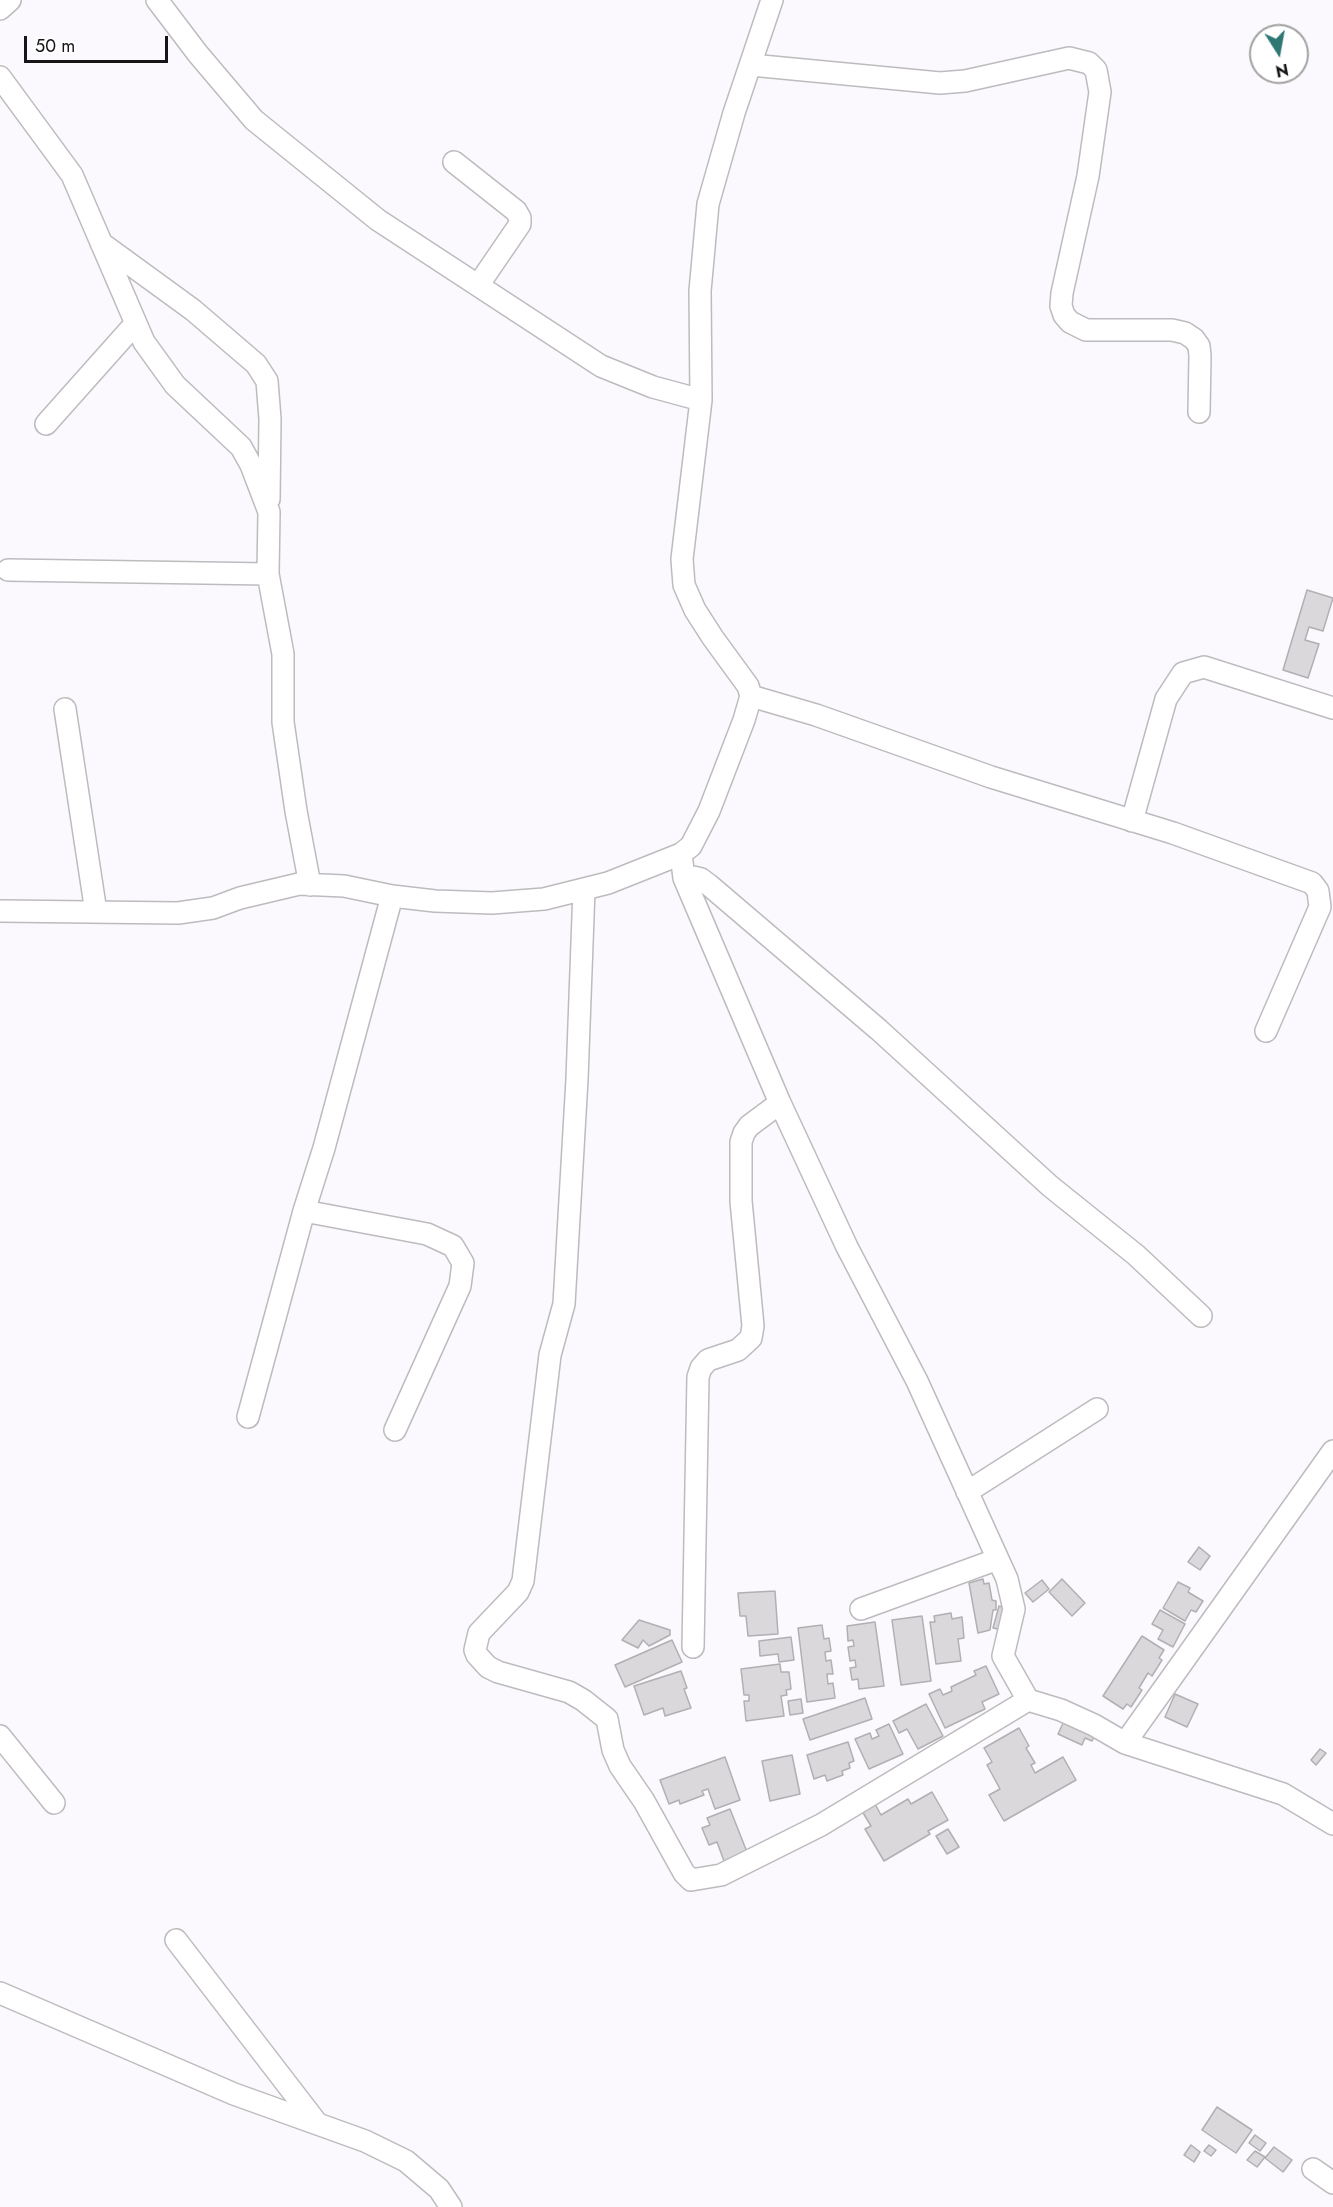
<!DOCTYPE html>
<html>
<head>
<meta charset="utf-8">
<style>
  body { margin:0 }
  #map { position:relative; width:1333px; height:2207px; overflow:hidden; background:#fbf9fd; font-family:Jost,sans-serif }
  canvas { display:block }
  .north { position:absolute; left:1249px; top:24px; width:60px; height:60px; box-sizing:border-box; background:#fff; border:2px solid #a2a2a2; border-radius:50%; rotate:169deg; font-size:16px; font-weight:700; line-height:24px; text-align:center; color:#171617 }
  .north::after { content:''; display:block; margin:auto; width:21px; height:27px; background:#2e7773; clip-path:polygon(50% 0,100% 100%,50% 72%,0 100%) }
  .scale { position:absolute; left:24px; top:36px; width:144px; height:27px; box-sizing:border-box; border:3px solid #171617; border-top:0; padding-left:8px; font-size:18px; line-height:21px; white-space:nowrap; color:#171617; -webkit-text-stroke:4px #fff; paint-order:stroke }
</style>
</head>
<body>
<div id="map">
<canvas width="1333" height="2207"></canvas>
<div class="north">N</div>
<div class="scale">50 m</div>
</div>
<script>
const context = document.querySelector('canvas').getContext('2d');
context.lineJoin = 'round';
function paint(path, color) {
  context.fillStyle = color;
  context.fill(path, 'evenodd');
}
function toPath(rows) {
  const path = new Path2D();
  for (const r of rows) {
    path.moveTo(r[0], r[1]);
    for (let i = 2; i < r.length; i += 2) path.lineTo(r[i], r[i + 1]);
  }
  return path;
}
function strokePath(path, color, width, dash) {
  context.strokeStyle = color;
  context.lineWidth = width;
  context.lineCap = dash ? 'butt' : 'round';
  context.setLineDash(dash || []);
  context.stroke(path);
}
const building = toPath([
  [1307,590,1333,598,1323,631,1309,627,1305,640,1319,644,1308,678,1283,670,1307,590],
  [1199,1547,1210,1556,1200,1570,1188,1562,1199,1547],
  [983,1579,984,1584,989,1583,992,1600,996,1601,996,1610,993,1610,990,1630,978,1633,969,1583,983,1579],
  [1062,1579,1085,1603,1072,1616,1049,1592,1062,1579],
  [1042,1580,1049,1589,1033,1602,1025,1593,1042,1580],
  [1178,1582,1190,1588,1188,1592,1203,1601,1196,1612,1191,1610,1185,1621,1163,1608,1178,1582],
  [775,1591,778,1634,748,1636,746,1616,740,1616,738,1593,775,1591],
  [999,1606,1007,1608,1002,1630,993,1628,999,1606],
  [1160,1610,1185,1624,1173,1647,1158,1639,1163,1630,1152,1624,1160,1610],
  [951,1613,952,1619,962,1617,964,1638,958,1639,961,1661,936,1664,930,1622,935,1622,934,1616,951,1613],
  [922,1616,931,1681,901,1685,892,1620,922,1616],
  [639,1620,670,1630,670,1635,649,1646,643,1640,638,1648,622,1640,639,1620],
  [875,1622,884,1686,859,1689,858,1679,852,1680,850,1668,856,1667,855,1660,850,1661,848,1647,854,1646,853,1640,848,1641,847,1626,875,1622],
  [822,1625,824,1639,829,1638,831,1651,825,1652,826,1661,831,1660,833,1674,827,1674,828,1684,833,1683,835,1698,807,1702,798,1628,822,1625],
  [1142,1636,1164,1650,1159,1658,1162,1660,1152,1676,1148,1673,1139,1688,1142,1690,1131,1707,1127,1704,1123,1709,1103,1696,1142,1636],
  [791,1637,794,1660,779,1662,778,1654,760,1656,759,1641,791,1637],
  [672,1640,682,1662,625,1687,615,1665,672,1640],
  [780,1664,781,1672,789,1672,791,1689,786,1690,787,1695,781,1696,784,1716,746,1721,744,1701,749,1701,749,1695,744,1695,741,1669,780,1664],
  [986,1666,999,1694,982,1702,985,1709,945,1728,929,1694,940,1689,943,1695,952,1691,951,1687,976,1675,974,1671,986,1666],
  [681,1671,687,1688,684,1689,691,1708,665,1716,663,1708,644,1715,634,1686,681,1671],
  [1175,1694,1198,1704,1187,1727,1165,1717,1175,1694],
  [865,1698,872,1719,810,1740,803,1719,865,1698],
  [801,1699,803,1713,790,1715,788,1701,801,1699],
  [926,1704,943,1736,918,1749,907,1729,899,1733,893,1721,926,1704],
  [1065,1719,1096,1733,1092,1741,1085,1738,1082,1745,1058,1734,1065,1719],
  [889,1724,903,1754,869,1769,855,1739,870,1733,872,1739,879,1736,876,1730,889,1724],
  [1019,1728,1029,1746,1026,1748,1035,1763,1031,1765,1035,1773,1063,1757,1076,1780,1004,1821,989,1795,1000,1789,987,1765,992,1762,984,1748,1019,1728],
  [848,1742,854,1761,849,1763,850,1768,842,1771,843,1775,827,1781,825,1775,814,1779,807,1755,848,1742],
  [1320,1749,1326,1753,1316,1765,1311,1760,1320,1749],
  [792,1755,800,1794,770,1801,762,1761,792,1755],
  [725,1757,740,1800,715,1809,708,1789,702,1791,704,1795,680,1804,679,1800,669,1804,660,1780,725,1757],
  [932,1792,948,1820,928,1831,930,1834,884,1861,865,1829,871,1826,862,1811,875,1804,881,1815,908,1799,911,1804,932,1792],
  [730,1809,747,1852,724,1861,717,1842,709,1845,702,1828,710,1825,707,1818,730,1809],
  [948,1829,959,1847,947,1854,936,1836,948,1829],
  [1217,2107,1252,2130,1236,2153,1202,2130,1217,2107],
  [1255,2135,1266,2143,1260,2151,1249,2143,1255,2135],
  [1191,2145,1200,2152,1194,2162,1184,2155,1191,2145],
  [1209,2145,1216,2150,1211,2156,1204,2151,1209,2145],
  [1274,2147,1292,2160,1283,2172,1265,2158,1274,2147],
  [1255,2151,1265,2157,1257,2167,1247,2160,1255,2151]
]);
const street = toPath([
  [157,0,198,54,254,120,378,220,601,366,653,387,701,400],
  [772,0,734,113,708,204,700,291,701,400,682,559,684,585,695,610,713,638,748,686,751,696,744,720,709,811,691,846,681,854,684,878,780,1103,847,1247,917,1381,1007,1579,1014,1609,1003,1656,1028,1700,1061,1710,1094,1725,1125,1743,1283,1794,1333,1824],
  [0,9,10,0],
  [751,65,940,83,965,81,1069,58,1089,63,1096,70,1100,92,1088,176,1062,293,1061,306,1064,315,1070,322,1086,330,1172,330,1185,333,1194,339,1199,346,1200,356,1199,412],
  [0,77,72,175,144,342,175,385,241,447,251,465,269,512,268,574,283,654,283,722,296,811,310,885],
  [454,162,516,211,520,218,520,224,479,284],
  [101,243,193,310,256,364,267,381,270,419,269,499],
  [46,424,135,324],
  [8,570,268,574],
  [751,696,816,715,991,777,1173,833,1312,883,1318,891,1320,907,1266,1031],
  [65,709,96,912],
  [1132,821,1166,699,1183,673,1204,667,1333,708],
  [684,878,693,877,701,879,709,885,879,1030,1050,1186,1136,1255,1201,1316],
  [584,889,577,1079,564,1304,550,1355,523,1581,518,1592,479,1633,475,1650,477,1655,488,1667,498,1672,569,1692,583,1700,607,1719,613,1750,620,1766,644,1801,684,1873,691,1880,721,1875,821,1825,1028,1700],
  [0,911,178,913,213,908,240,898,299,884,344,886,392,896,435,901,492,903,544,899,608,883,681,854],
  [304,1211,427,1234,453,1246,463,1263,460,1286,395,1430],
  [248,1417,304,1211,324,1148,392,896],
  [967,1492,1097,1409],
  [861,1609,998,1559],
  [693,1647,698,1377,701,1368,708,1360,738,1350,751,1338,753,1326,741,1201,741,1142,744,1133,749,1126,780,1103],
  [0,1736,54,1803],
  [1125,1743,1333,1451],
  [176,1940,316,2122],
  [0,1993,234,2094,365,2141,406,2161,439,2189,451,2207],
  [1313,2169,1333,2183]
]);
paint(building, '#dbd8db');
strokePath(building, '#b2afb2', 1.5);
strokePath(street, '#bdbbbe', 24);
strokePath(street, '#fff', 21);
</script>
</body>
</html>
